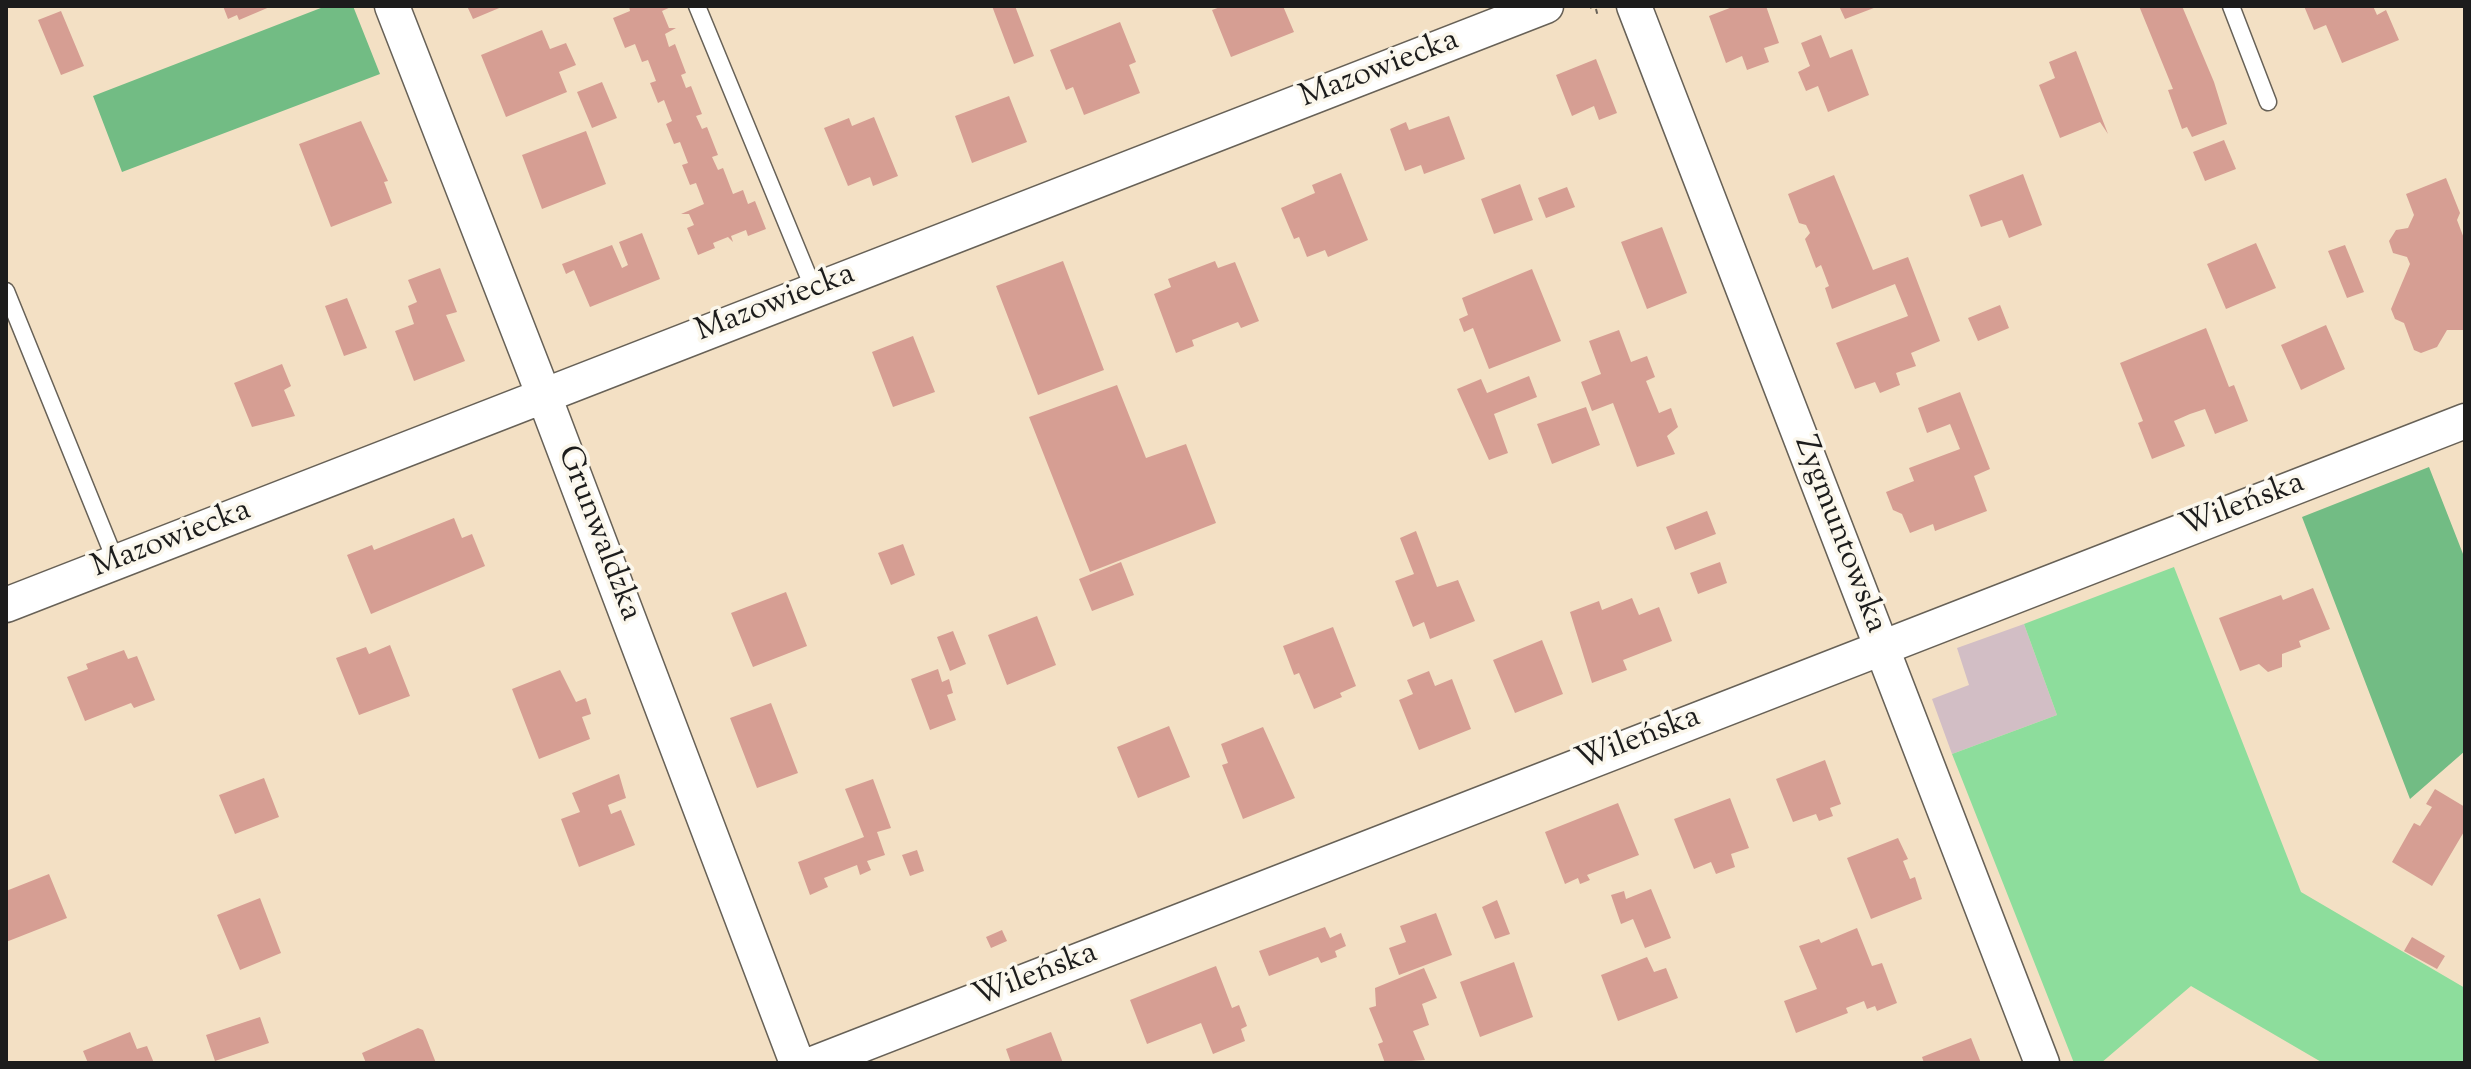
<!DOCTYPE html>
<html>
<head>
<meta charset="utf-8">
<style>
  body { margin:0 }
  #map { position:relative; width:2471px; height:1069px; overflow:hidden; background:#f3e0c4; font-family:"Sorts Mill Goudy",serif }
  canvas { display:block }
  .frame { position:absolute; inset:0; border:8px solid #1c1c1c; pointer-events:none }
</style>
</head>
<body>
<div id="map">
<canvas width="2471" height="1069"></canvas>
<div class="frame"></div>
</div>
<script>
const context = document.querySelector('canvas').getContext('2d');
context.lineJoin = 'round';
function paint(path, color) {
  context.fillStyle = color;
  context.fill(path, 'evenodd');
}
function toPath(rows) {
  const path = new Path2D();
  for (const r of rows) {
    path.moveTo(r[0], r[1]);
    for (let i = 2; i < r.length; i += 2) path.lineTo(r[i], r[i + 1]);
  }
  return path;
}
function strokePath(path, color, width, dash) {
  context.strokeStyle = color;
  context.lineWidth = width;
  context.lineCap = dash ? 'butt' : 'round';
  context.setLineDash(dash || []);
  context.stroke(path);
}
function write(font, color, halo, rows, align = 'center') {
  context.font = font + ' "Sorts Mill Goudy",serif';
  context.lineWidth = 7;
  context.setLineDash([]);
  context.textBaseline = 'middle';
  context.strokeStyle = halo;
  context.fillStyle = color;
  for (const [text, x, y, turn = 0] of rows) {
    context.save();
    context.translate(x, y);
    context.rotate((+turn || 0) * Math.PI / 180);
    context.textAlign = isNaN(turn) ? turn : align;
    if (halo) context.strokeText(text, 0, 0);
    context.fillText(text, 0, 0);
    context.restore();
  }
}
const industrial = toPath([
  [2024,624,2057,715,1952,754,1932,699,1969,685,1957,648]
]);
const green = toPath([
  [2174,567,2301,892,2465,988,2465,1063,2323,1063,2191,986,2101,1063,2074,1063,1952,754,2057,715,2024,624]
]);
const forest = toPath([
  [326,6,353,6,380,74,122,172,93,96],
  [2429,467,2465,559,2465,751,2410,799,2302,517]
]);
const building = toPath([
  [223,6,272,6,239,20,237,15,228,19],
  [467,6,504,6,473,19],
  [629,6,673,6,662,11,669,28,676,28,665,34,669,47,675,44,686,73,681,75,686,88,691,86,702,114,696,116,702,129,707,127,718,155,712,157,718,170,723,168,733,194,743,190,748,204,755,201,766,229,748,236,746,230,731,236,733,242,728,237,713,243,715,248,698,255,687,228,694,225,689,214,681,214,704,204,696,183,690,185,682,165,688,163,680,142,674,144,666,124,672,121,664,100,658,103,650,83,656,81,648,60,642,62,635,44,625,48,613,18,630,11],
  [992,6,1015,6,1034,56,1014,64],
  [1223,6,1283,6,1294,32,1231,57,1212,10],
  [1735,6,1766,6,1779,43,1764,48,1769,62,1747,70,1742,56,1726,63,1709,16],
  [1839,6,1879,6,1845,19],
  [2139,6,2182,6,2214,82,2227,124,2192,137,2187,127,2182,129,2168,90,2173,89],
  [2304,6,2373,6,2377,15,2386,10,2399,40,2342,63,2326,25,2314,30],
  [61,11,84,66,61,75,38,20],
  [1120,22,1136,62,1129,65,1140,93,1084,115,1073,87,1066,90,1050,50],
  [542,30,550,49,566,43,576,65,559,72,567,92,506,117,481,55],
  [1821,35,1830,58,1852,49,1869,95,1828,112,1818,86,1806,91,1798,72,1810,66,1801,43],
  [2076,51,2108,134,2100,122,2060,138,2039,85,2055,78,2049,62],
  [1596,59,1617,113,1599,120,1594,106,1572,116,1556,75],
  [602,82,617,118,592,128,577,92],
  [1009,96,1027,142,972,163,955,116],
  [1449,116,1465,159,1424,174,1421,165,1405,171,1390,129,1406,122,1409,130],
  [874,117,898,176,873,186,870,177,848,186,824,128,849,118,852,126],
  [361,121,388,181,384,182,392,203,331,227,299,144],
  [586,131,606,184,542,209,522,155],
  [2224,140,2236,169,2205,181,2193,152],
  [1341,173,1368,240,1328,257,1325,250,1307,257,1299,237,1294,239,1281,208,1315,193,1312,185],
  [2023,174,2042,225,2009,238,2002,220,1981,227,1969,195],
  [1834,175,1873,270,1908,257,1940,341,1911,353,1916,366,1896,373,1900,385,1880,393,1875,382,1855,389,1836,343,1908,316,1895,284,1832,309,1825,288,1829,286,1821,265,1816,268,1805,239,1810,233,1806,225,1799,223,1788,194],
  [2446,178,2460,213,2457,220,2465,241,2465,330,2447,330,2437,347,2421,353,2414,350,2404,323,2395,319,2391,309,2410,264,2407,257,2393,253,2389,241,2396,230,2408,228,2414,215,2406,194],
  [1520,184,1533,220,1494,234,1481,199],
  [1567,187,1575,207,1546,218,1538,198],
  [1662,227,1687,293,1647,309,1621,242],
  [642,233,660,279,590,307,574,270,566,274,562,264,612,245,622,268,628,265,619,242],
  [2256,243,2276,288,2226,309,2207,264],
  [2345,245,2364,292,2347,298,2328,251],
  [1063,261,1104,370,1038,395,996,286],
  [1215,261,1218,268,1235,262,1259,321,1241,328,1238,322,1192,340,1194,346,1176,353,1154,294,1171,287,1168,279],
  [440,268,457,312,446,315,465,361,414,381,395,331,414,324,408,306,417,302,408,280],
  [1532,269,1561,341,1489,369,1473,328,1464,332,1459,319,1468,315,1462,298],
  [347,298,367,348,344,356,325,306],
  [2000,305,2009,328,1978,341,1968,318],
  [2326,325,2345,369,2301,390,2281,345],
  [2206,328,2229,387,2234,385,2248,421,2215,434,2205,409,2190,414,2174,421,2185,446,2152,459,2138,423,2143,421,2120,363],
  [1619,330,1631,362,1647,356,1655,377,1646,381,1659,413,1671,408,1678,427,1667,436,1675,454,1637,467,1613,403,1592,411,1581,382,1601,374,1589,341],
  [913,336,935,392,893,407,872,352],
  [282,364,291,386,284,390,295,416,252,427,234,383],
  [1529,376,1537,397,1494,414,1508,453,1489,460,1457,389,1481,379,1487,393],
  [1117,385,1146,458,1186,444,1216,523,1090,572,1029,417],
  [1960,392,1990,469,1974,476,1987,511,1935,531,1933,524,1910,533,1902,514,1893,510,1886,492,1914,481,1909,468,1960,449,1950,424,1927,433,1918,408],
  [1586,407,1600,445,1552,464,1537,424],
  [1707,511,1716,534,1675,550,1666,527],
  [454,518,462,538,472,534,485,566,371,614,347,555,372,545,374,550],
  [1416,531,1437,587,1458,580,1475,621,1430,639,1424,622,1413,627,1395,581,1414,574,1400,538],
  [903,544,915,575,891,585,878,553],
  [1121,562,1134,595,1092,611,1079,579],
  [1720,562,1727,583,1698,594,1690,573],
  [2313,588,2330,629,2299,641,2301,647,2282,654,2282,667,2268,672,2259,664,2240,671,2219,618,2281,595,2283,600],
  [786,592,807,646,753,667,731,613],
  [1632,598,1639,615,1659,607,1672,641,1623,660,1627,670,1592,683,1570,612,1599,601,1602,610],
  [1037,616,1056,665,1007,685,988,635],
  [1333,627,1356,686,1340,693,1342,697,1314,709,1299,673,1294,675,1283,646],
  [953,631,966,664,950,671,937,637],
  [1542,640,1563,694,1515,713,1493,660],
  [390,645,410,696,359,715,336,658,366,647,369,654],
  [124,650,128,659,137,656,155,700,134,708,131,703,85,721,67,677,88,669,86,664],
  [938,669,942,682,949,679,953,693,947,695,956,720,930,730,911,679],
  [560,670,576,702,586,698,591,714,582,717,590,739,539,759,512,689],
  [1429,671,1435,686,1452,679,1471,729,1419,750,1399,700,1413,694,1407,680],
  [771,703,798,773,757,788,730,718],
  [1169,726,1190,777,1138,798,1117,747],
  [1263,727,1295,798,1243,819,1222,765,1228,763,1221,744],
  [1825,760,1841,804,1830,808,1833,816,1819,821,1816,814,1793,822,1776,779],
  [619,774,626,798,608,805,611,814,621,810,635,845,579,867,561,819,580,812,572,793],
  [264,778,279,817,235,834,219,795],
  [873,779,891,828,877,832,885,855,867,861,871,870,860,875,857,865,824,878,828,887,810,895,798,862,864,837,845,789],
  [2435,789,2465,807,2465,830,2432,886,2392,862,2414,823,2420,826,2432,807,2426,804],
  [1730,798,1749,848,1731,854,1735,867,1716,874,1711,862,1694,869,1674,819],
  [1618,803,1639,855,1587,875,1590,880,1580,884,1578,878,1565,884,1545,832],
  [1898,838,1908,859,1903,861,1910,879,1915,877,1922,899,1871,919,1847,858],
  [917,850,924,871,910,876,902,855],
  [49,874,67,918,6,942,6,891],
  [1651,889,1671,938,1645,948,1633,919,1621,924,1611,895,1624,891,1626,899],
  [260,898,281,953,240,970,217,915],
  [1497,900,1510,934,1495,939,1482,907],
  [1436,913,1452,955,1399,975,1389,948,1406,942,1400,926],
  [1325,927,1330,938,1341,933,1346,946,1335,951,1337,957,1321,963,1318,957,1269,976,1259,951],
  [1857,928,1872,966,1882,963,1897,1003,1877,1011,1875,1006,1867,1009,1864,1001,1846,1008,1848,1013,1796,1033,1784,1001,1817,989,1799,946,1819,939,1821,943],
  [1002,930,1007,941,991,948,986,937],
  [2412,937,2445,956,2437,969,2404,951],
  [1647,957,1654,972,1666,968,1678,998,1618,1021,1601,975],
  [1514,962,1533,1017,1480,1037,1460,982],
  [1216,966,1232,1008,1239,1005,1247,1026,1241,1029,1245,1041,1213,1054,1201,1023,1147,1044,1130,1000],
  [1424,968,1437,998,1422,1004,1429,1025,1413,1031,1425,1060,1385,1063,1378,1044,1383,1042,1369,1008,1376,1006,1375,988],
  [260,1017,269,1043,215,1061,206,1035],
  [418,1028,423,1030,436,1063,366,1063,362,1053],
  [130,1032,137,1049,147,1046,154,1063,88,1063,83,1051],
  [1051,1032,1063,1063,1011,1063,1006,1049],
  [1971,1038,1981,1063,1924,1063,1922,1057]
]);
const path = toPath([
  [1592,6,1594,12,1602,10]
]);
const lane = toPath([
  [697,6,814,290],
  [2231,6,2268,102],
  [6,291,116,562]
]);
const street = toPath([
  [392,6,544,396,797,1063],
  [1634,6,2042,1063],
  [6,605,1546,6],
  [815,1063,2465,421]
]);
const streetNames = [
  ["Mazowiecka",1380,71,-21],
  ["Mazowiecka",776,305,-21],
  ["Wileńska",2243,507,-21],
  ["Grunwaldzka",597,534,69],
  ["Zygmuntowska",1838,535,69],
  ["Mazowiecka",172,541,-21],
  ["Wileńska",1639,741,-21],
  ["Wileńska",1036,977,-21]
];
paint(industrial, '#d2bec5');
paint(green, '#8ddd9c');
paint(forest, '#72bc84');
paint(building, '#d69e93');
strokePath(lane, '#676157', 19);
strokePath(street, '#676157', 37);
strokePath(path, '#676157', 5, [2, 6]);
strokePath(lane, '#fff', 16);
strokePath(street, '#fff', 34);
write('32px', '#1c1c1c', '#fbf7ec', streetNames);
</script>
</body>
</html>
